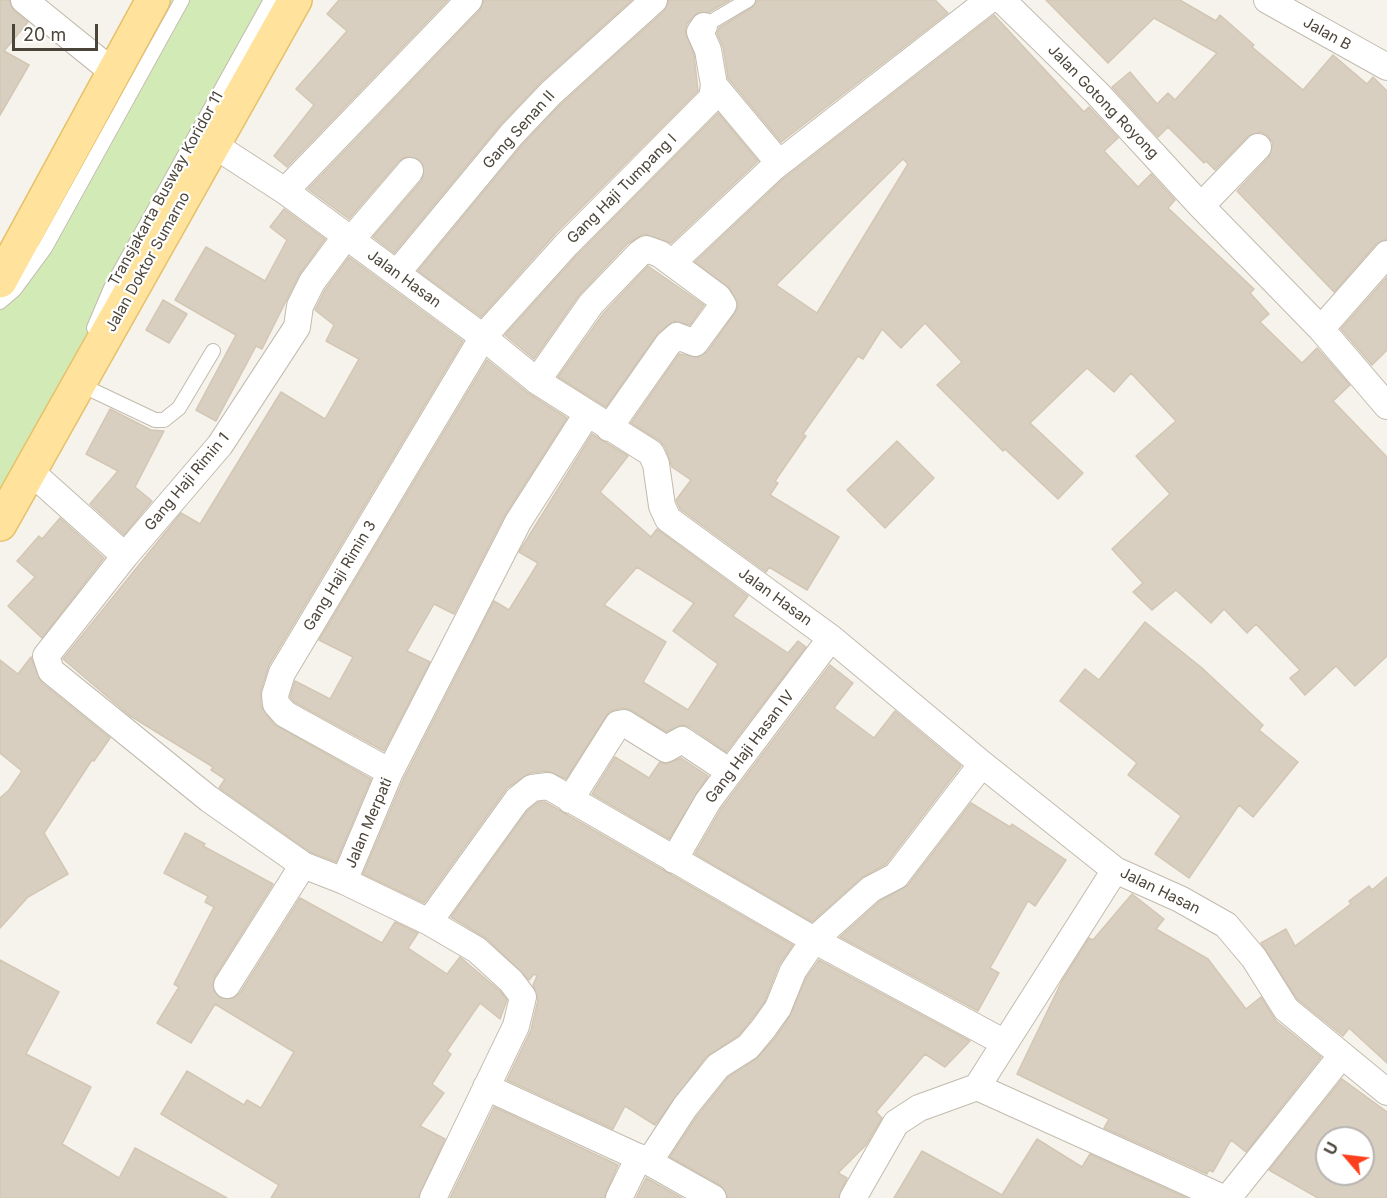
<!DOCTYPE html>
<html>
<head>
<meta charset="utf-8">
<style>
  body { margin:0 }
  #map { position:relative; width:1387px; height:1198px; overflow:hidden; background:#f6f3ec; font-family:Inter,sans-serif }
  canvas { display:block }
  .north { position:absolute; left:1315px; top:1126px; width:60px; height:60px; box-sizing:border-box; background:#fff; border:2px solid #b7b4b0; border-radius:50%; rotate:298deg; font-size:16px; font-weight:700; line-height:24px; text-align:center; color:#4b4439 }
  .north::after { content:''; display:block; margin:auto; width:21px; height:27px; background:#fc3f1d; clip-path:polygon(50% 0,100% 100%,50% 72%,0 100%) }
  .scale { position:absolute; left:12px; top:24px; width:86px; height:27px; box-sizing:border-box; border:3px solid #4b4439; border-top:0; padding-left:8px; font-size:18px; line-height:21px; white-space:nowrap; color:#4b4439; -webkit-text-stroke:4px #fff; paint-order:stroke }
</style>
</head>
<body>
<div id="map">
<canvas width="1387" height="1198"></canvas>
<div class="north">U</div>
<div class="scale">20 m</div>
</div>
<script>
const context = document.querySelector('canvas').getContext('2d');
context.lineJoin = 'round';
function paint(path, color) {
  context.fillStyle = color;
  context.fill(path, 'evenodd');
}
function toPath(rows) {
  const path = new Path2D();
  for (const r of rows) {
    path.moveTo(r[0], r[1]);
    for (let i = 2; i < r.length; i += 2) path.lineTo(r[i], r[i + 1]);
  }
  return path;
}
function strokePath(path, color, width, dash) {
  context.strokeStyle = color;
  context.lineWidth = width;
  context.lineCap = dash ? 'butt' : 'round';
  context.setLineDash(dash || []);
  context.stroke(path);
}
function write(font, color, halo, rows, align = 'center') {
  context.font = font + ' Inter,sans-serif';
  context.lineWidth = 4.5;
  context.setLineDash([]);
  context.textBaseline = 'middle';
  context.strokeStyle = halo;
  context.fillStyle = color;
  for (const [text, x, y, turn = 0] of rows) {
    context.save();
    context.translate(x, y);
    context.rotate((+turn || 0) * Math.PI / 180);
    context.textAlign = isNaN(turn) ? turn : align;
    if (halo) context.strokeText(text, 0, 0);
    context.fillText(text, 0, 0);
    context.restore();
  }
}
const green = toPath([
  [156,0,295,0,0,524,0,282]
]);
const building = toPath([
  [0,0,9,0,14,11,28,22,4,51,29,65,0,115,0,0],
  [339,0,448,0,287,167,274,156,314,105,296,89,347,31,327,14,339,0],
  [484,0,632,0,541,82,501,124,394,253,373,237,422,180,424,167,419,159,406,157,399,161,349,219,308,189,480,10,484,0],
  [669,0,730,0,709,12,697,13,687,24,685,31,694,54,698,91,555,234,481,317,418,271,523,144,561,104,664,11,669,0],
  [757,0,935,0,948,13,781,142,728,78,723,47,717,33,719,28,753,7,757,0],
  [1046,0,1180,0,1216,21,1220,15,1254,45,1252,47,1303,90,1333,55,1367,84,1373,77,1387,91,1387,239,1376,244,1334,292,1237,191,1269,157,1273,143,1268,136,1261,132,1248,136,1215,170,1206,161,1204,163,1168,127,1158,137,1112,87,1130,72,1157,104,1168,93,1175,100,1217,53,1154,18,1108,63,1046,0],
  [994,15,1084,112,1089,107,1118,138,1104,151,1138,187,1151,174,1175,200,1168,208,1254,289,1250,293,1269,314,1260,322,1302,363,1317,348,1350,385,1333,401,1387,457,1387,656,1355,686,1336,666,1305,695,1290,678,1300,670,1256,624,1247,633,1224,609,1211,623,1176,590,1152,610,1133,592,1143,583,1112,549,1170,494,1136,456,1176,421,1131,373,1114,392,1087,368,1030,423,1083,473,1058,499,1005,449,1003,451,937,385,962,362,925,323,901,348,882,329,863,359,858,356,803,434,806,436,775,481,778,483,770,495,839,537,807,590,769,567,766,572,680,509,676,500,691,480,672,467,665,447,660,441,631,423,679,354,698,357,707,352,735,313,738,305,730,289,695,262,783,179,994,15],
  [903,159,908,164,817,313,776,285,903,159],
  [718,113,758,161,671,243,644,234,628,243,579,295,534,359,505,335,577,255,718,113],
  [284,209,325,239,299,275,262,349,256,346,216,421,196,410,236,335,175,300,206,247,265,281,287,240,270,227,284,209],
  [349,257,463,341,269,665,261,690,261,706,274,724,371,779,336,862,310,852,219,788,225,779,211,770,213,767,129,715,63,659,181,513,200,524,281,392,325,419,359,359,326,341,334,325,315,310,325,290,349,257],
  [648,266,704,305,690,325,674,321,658,333,606,407,558,377,603,314,648,266],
  [1387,277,1387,350,1372,365,1341,329,1387,277],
  [163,300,187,314,169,343,146,330,163,300],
  [487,360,528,393,567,418,505,515,454,614,434,604,407,651,430,662,384,751,294,702,290,697,295,681,330,699,353,657,319,640,487,360],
  [110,409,151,430,164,431,135,487,152,501,124,535,90,504,118,471,86,454,110,409],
  [592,434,628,456,600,492,651,537,657,529,748,596,733,616,788,653,798,641,806,647,726,752,690,727,682,725,666,732,631,710,622,708,609,712,566,779,547,771,530,773,507,788,424,903,363,874,404,778,494,601,509,610,538,563,519,552,592,434],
  [637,567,694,603,673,631,718,664,688,710,643,682,666,642,604,605,637,567],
  [897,441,934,478,885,528,847,490,897,441],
  [60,518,104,558,42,638,8,606,35,577,17,561,39,536,42,539,60,518],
  [1145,622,1202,668,1263,725,1259,730,1298,762,1253,817,1239,805,1189,878,1155,854,1181,816,1128,775,1137,763,1060,701,1085,669,1099,680,1145,622],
  [31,657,42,683,110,738,94,761,92,760,44,833,68,874,28,897,0,928,0,798,9,790,22,771,0,753,0,660,18,674,31,657],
  [830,665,853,683,834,708,874,738,895,711,961,766,886,864,861,878,812,922,695,854,721,809,830,665],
  [615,757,649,778,660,762,666,764,681,758,708,776,669,839,592,794,615,757],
  [538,802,545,802,793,945,779,965,765,1001,751,1020,738,1036,706,1057,655,1125,625,1106,613,1129,507,1080,531,1030,538,1000,533,985,537,976,534,974,529,980,487,939,451,917,528,810,538,802],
  [971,803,1010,827,1012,824,1066,860,1035,906,1028,901,990,968,999,973,978,1011,840,937,880,901,908,885,971,803],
  [185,833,205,844,203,846,273,884,214,978,214,991,220,998,233,998,240,993,300,898,382,943,395,922,418,933,408,948,447,974,460,957,500,991,507,1000,500,1019,480,1003,447,1051,451,1054,432,1084,444,1093,420,1126,445,1139,418,1198,271,1198,279,1185,161,1114,187,1071,244,1105,247,1100,261,1108,294,1052,215,1004,191,1043,157,1023,179,987,174,984,214,907,205,902,208,896,164,873,185,833],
  [1387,877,1387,1063,1349,1028,1343,1036,1297,999,1261,943,1286,929,1295,946,1351,904,1349,901,1369,886,1372,890,1387,877],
  [1132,894,1164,919,1156,929,1208,959,1246,1009,1261,997,1276,1021,1321,1057,1246,1152,1231,1140,1213,1172,1209,1170,1207,1174,1104,1128,1109,1119,1017,1074,1062,981,1089,938,1093,940,1132,894],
  [0,960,59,992,26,1054,91,1087,62,1144,119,1178,135,1148,227,1198,0,1198,0,960],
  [819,960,970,1041,945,1067,925,1054,876,1112,882,1118,866,1145,838,1173,847,1178,838,1198,728,1198,720,1185,670,1157,697,1116,728,1077,756,1059,775,1038,790,1016,806,978,819,960],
  [1342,1079,1387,1112,1387,1198,1318,1198,1269,1170,1342,1079],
  [1327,1138,1363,1138,1363,1174,1327,1174,1327,1138],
  [494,1107,618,1165,604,1198,450,1198,494,1107],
  [1037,1139,1082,1167,1090,1154,1187,1198,894,1198,922,1151,1002,1195,1037,1139],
  [646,1178,682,1198,636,1198,646,1178]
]);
const lane = toPath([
  [704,26,748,0],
  [0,302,14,290,45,248,182,0],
  [94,328,111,288,271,0],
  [79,384,155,420,164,420,179,408,213,351]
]);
const street = toPath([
  [24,0,113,72],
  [1002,0,1097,93,1201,206,1321,329,1387,406],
  [1267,0,1387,67],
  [714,85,779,163],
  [214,145,285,191,483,337,537,381,651,453,656,464,662,506,668,519,831,638,982,764,1115,870,1180,899,1226,925,1254,958,1286,1009,1387,1092],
  [285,191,469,0],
  [1201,206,1258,147],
  [351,240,410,171],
  [397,273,512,134,551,93,654,0],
  [1321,329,1387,254],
  [537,381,591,304,639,254,646,249,660,254,672,263,773,168,989,0],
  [609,428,668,344,677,336,695,343,723,305,718,297,672,263],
  [30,471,125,556,220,445,297,327,300,306,312,282,346,236],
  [125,556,46,656,51,671,209,799,303,865,344,881,429,922,477,950,511,981,523,997,516,1026,433,1198],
  [390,772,285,714,276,704,275,695,282,673,483,337,566,245,712,98,714,85,708,50,700,32,704,26],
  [570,800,618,724,624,723,666,749,682,740,730,772],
  [674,860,708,801,831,638],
  [344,881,390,772,518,522,587,414],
  [429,922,517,800,532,788,548,786,814,940,1005,1043],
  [227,985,303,865],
  [486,1087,649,1162,713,1198],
  [977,1087,1115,870],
  [649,1162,685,1107,718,1066,748,1047,763,1029,778,1008,793,971,814,940,871,889,896,876,982,764],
  [619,1198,639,1157],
  [853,1198,896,1123,919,1108,977,1087,1223,1198],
  [1228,1198,1342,1055]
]);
const primary = toPath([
  [0,281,153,0],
  [0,524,295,0]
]);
const streetNames = [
  ["Jalan B",1327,34,29],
  ["Jalan Gotong Royong",1103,102,46],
  ["Gang Senan II",519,130,-48],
  ["Transjakarta Busway Koridor 11",166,189,-61],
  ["Gang Haji Tumpang I",622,189,-45],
  ["Jalan Doktor Sumarno",148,262,-61],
  ["Jalan Hasan",404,279,36],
  ["Gang Haji Rimin 1",187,482,-50],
  ["Gang Haji Rimin 3",340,576,-59],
  ["Jalan Hasan",775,597,36],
  ["Gang Haji Hasan IV",750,747,-53],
  ["Jalan Merpati",369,823,-67],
  ["Jalan Hasan",1160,891,26]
];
paint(green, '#d2eab5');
paint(building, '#d8cfc1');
strokePath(building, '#d3c7b4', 1.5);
strokePath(lane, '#c2bbae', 16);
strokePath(street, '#c2bbae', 28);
strokePath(primary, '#e6c16a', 36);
strokePath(lane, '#fff', 14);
strokePath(street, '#fff', 26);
strokePath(primary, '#ffe39c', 33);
write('15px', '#4b4439', '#fff', streetNames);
</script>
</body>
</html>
